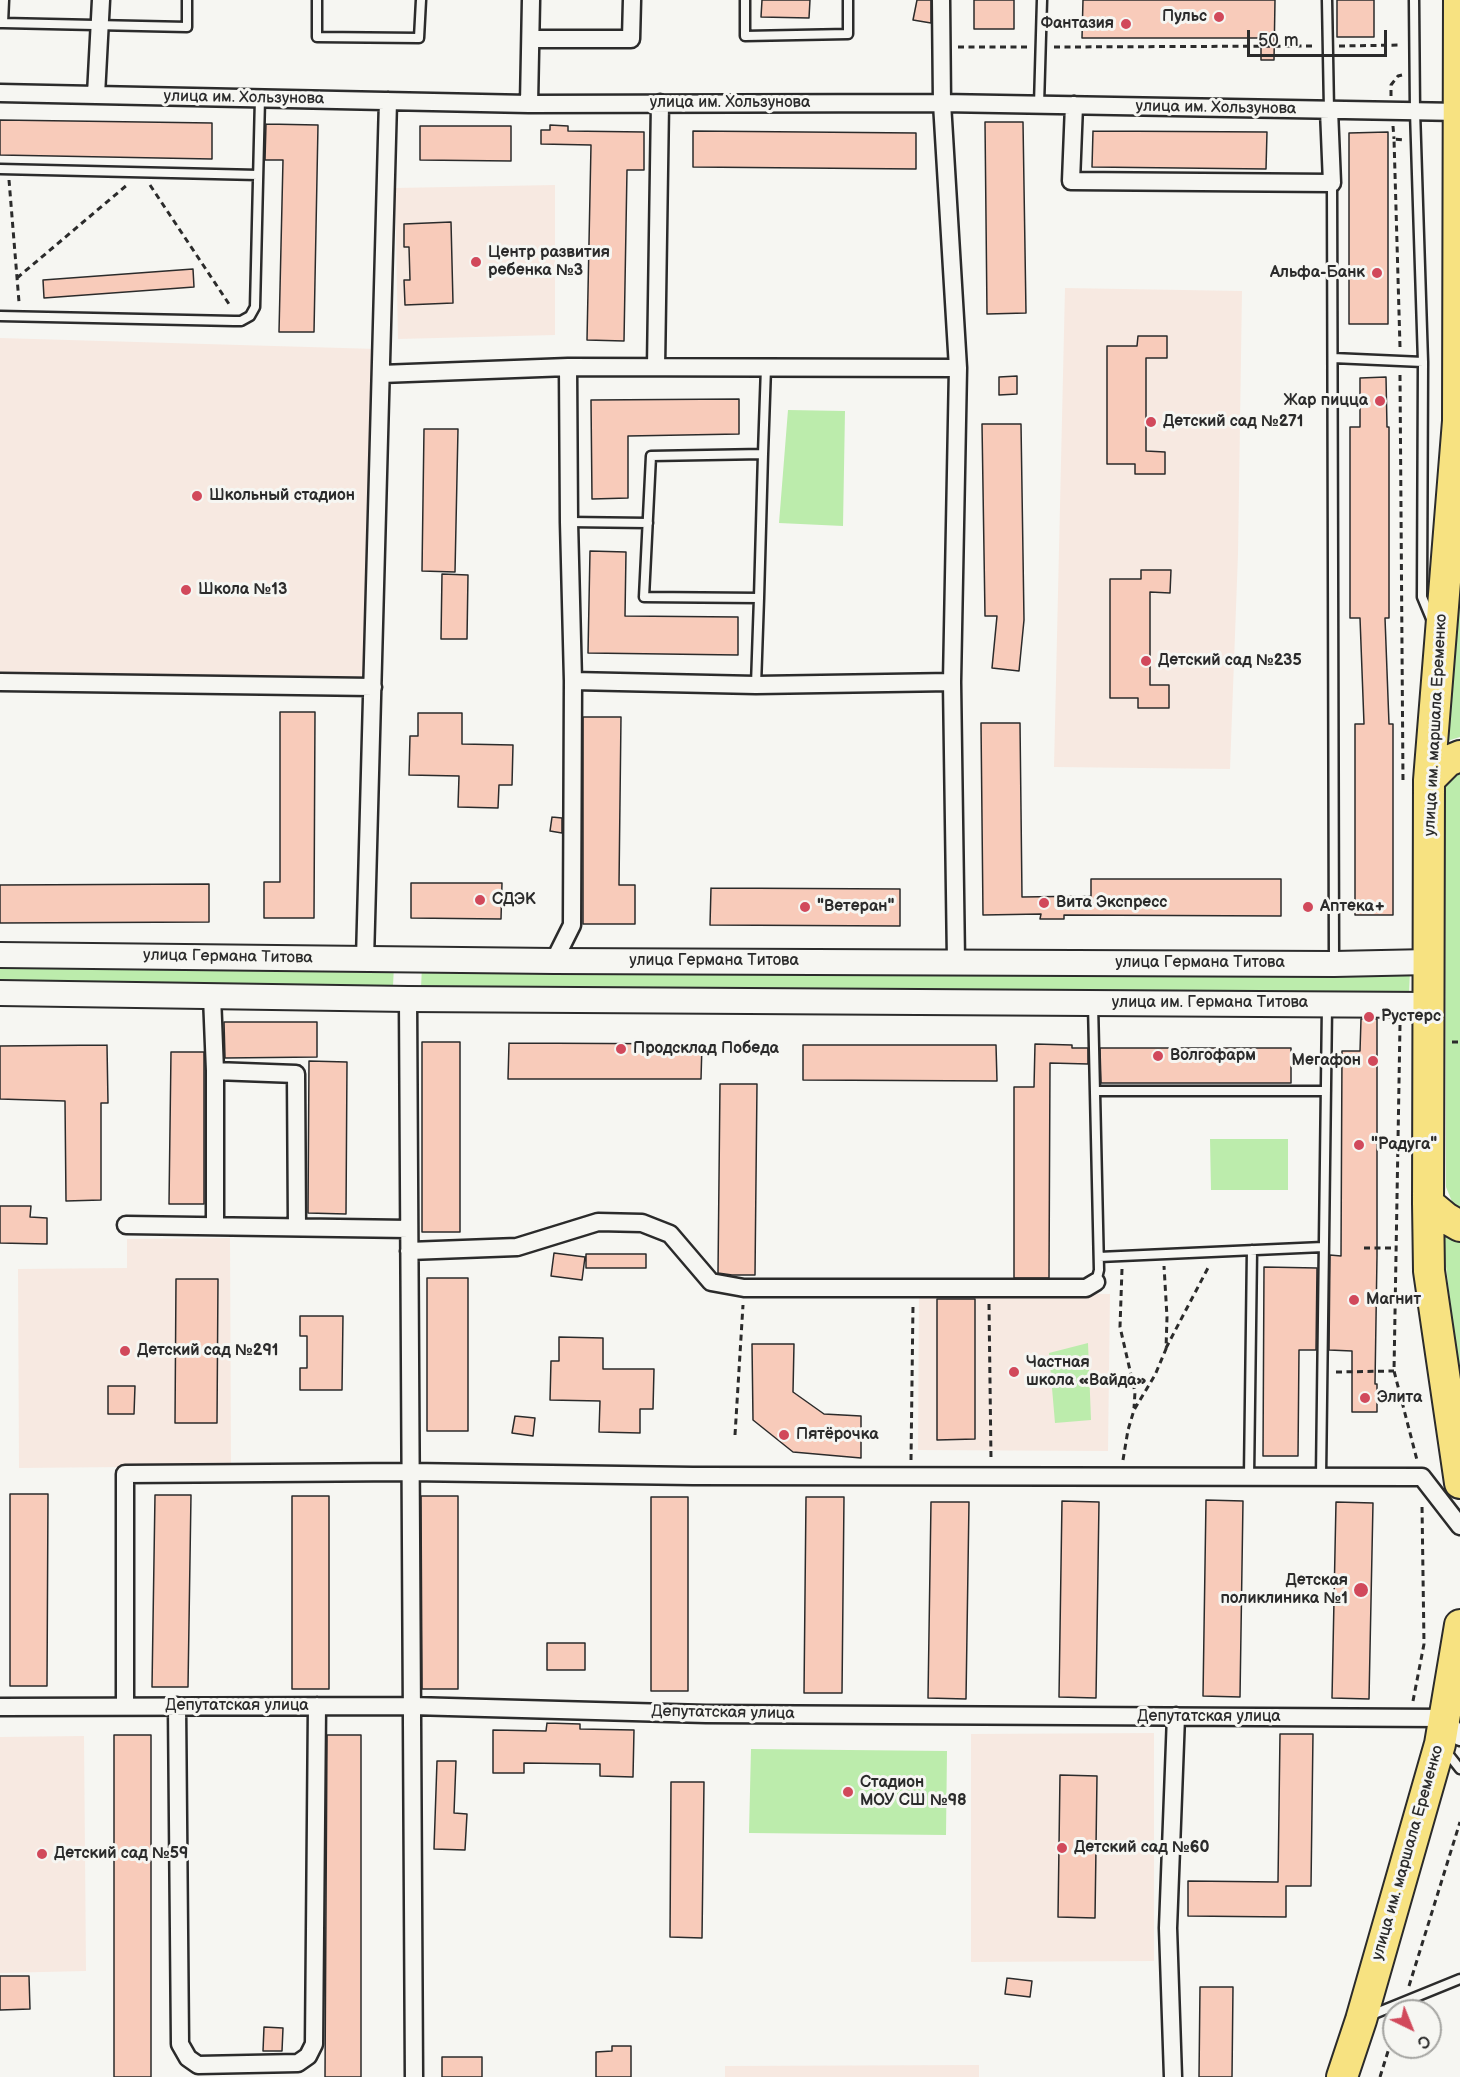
<!DOCTYPE html>
<html>
<head>
<meta charset="utf-8">
<style>
  body { margin:0 }
  #map { position:relative; width:1460px; height:2077px; overflow:hidden; background:#f6f6f2; font-family:"Balsamiq Sans",sans-serif }
  canvas { display:block }
  .north { position:absolute; left:1382px; top:1999px; width:60px; height:60px; box-sizing:border-box; background:#f6f6f2; border:2px solid #a5a5a2; border-radius:50%; rotate:137deg; font-size:16px; font-weight:700; line-height:24px; text-align:center; color:#2b2b2b }
  .north::after { content:''; display:block; margin:auto; width:21px; height:27px; background:#d1495b; clip-path:polygon(50% 0,100% 100%,50% 72%,0 100%) }
  .scale { position:absolute; left:1247px; top:30px; width:140px; height:27px; box-sizing:border-box; border:3px solid #2b2b2b; border-top:0; padding-left:8px; font-size:18px; line-height:21px; white-space:nowrap; color:#2b2b2b; -webkit-text-stroke:4px #f6f6f2; paint-order:stroke }
</style>
</head>
<body>
<div id="map">
<canvas width="1460" height="2077"></canvas>
<div class="north">С</div>
<div class="scale">50 m</div>
</div>
<script>
const context = document.querySelector('canvas').getContext('2d');
context.lineJoin = 'round';
function paint(path, color) {
  context.fillStyle = color;
  context.fill(path, 'evenodd');
}
function toPath(rows) {
  const path = new Path2D();
  for (const r of rows) {
    path.moveTo(r[0], r[1]);
    for (let i = 2; i < r.length; i += 2) path.lineTo(r[i], r[i + 1]);
  }
  return path;
}
function strokePath(path, color, width, dash) {
  context.strokeStyle = color;
  context.lineWidth = width;
  context.lineCap = dash ? 'butt' : 'round';
  context.setLineDash(dash || []);
  context.stroke(path);
}
function write(font, color, halo, rows, align = 'center') {
  context.font = font + ' "Balsamiq Sans",sans-serif';
  context.lineWidth = 6;
  context.setLineDash([]);
  context.textBaseline = 'middle';
  context.strokeStyle = halo;
  context.fillStyle = color;
  for (const [text, x, y, turn = 0] of rows) {
    context.save();
    context.translate(x, y);
    context.rotate((+turn || 0) * Math.PI / 180);
    context.textAlign = isNaN(turn) ? turn : align;
    if (halo) context.strokeText(text, 0, 0);
    context.fillText(text, 0, 0);
    context.restore();
  }
}
const built = toPath([
  [555,185,555,335,398,339,395,188],
  [1065,288,1242,291,1238,554,1230,769,1054,767],
  [0,338,377,349,373,683,0,673],
  [230,1238,231,1466,19,1468,18,1269,127,1268,127,1239],
  [919,1292,1110,1294,1108,1451,918,1450],
  [1154,1733,1154,1961,971,1962,971,1734],
  [84,1736,86,1971,0,1973,0,1737],
  [979,2065,979,2077,725,2077,725,2066]
]);
const green = toPath([
  [788,410,845,411,843,526,779,523],
  [1460,552,1460,737,1441,743],
  [1460,767,1460,1207,1453,1204,1446,1187,1445,786,1454,769],
  [0,963,394,966,393,986,0,980],
  [422,966,1410,971,1409,993,421,988],
  [1210,1139,1288,1139,1288,1190,1211,1190],
  [1443,1230,1460,1238,1460,1384,1443,1241],
  [1088,1343,1091,1420,1055,1423,1049,1353],
  [751,1749,947,1751,946,1835,749,1833]
]);
const building = toPath([
  [762,0,810,0,809,18,761,17,762,0],
  [917,0,931,0,931,23,913,20,917,0],
  [974,0,1014,0,1014,29,974,29,974,0],
  [1083,0,1275,0,1274,60,1261,60,1261,38,1082,38,1083,0],
  [1337,0,1374,0,1374,37,1337,37,1337,0],
  [0,120,212,123,212,159,0,155,0,120],
  [985,122,1023,122,1026,313,987,314,985,122],
  [266,124,318,125,314,332,279,332,283,160,265,160,266,124],
  [550,125,568,126,568,131,644,132,644,170,627,170,624,341,587,340,591,145,541,144,541,130,550,130,550,125],
  [420,126,511,126,511,161,420,160,420,126],
  [693,131,916,133,916,169,693,167,693,131],
  [1093,131,1267,132,1266,169,1092,167,1093,131],
  [1388,132,1388,324,1349,324,1349,133,1388,132],
  [451,222,453,303,405,305,404,280,410,280,409,247,404,247,404,224,451,222],
  [193,269,194,287,44,298,43,280,193,269],
  [1138,336,1167,336,1167,358,1146,358,1146,451,1165,452,1165,474,1135,474,1135,464,1107,464,1107,346,1137,346,1138,336],
  [1017,376,1017,394,999,395,999,377,1017,376],
  [1386,377,1387,427,1389,427,1389,618,1385,618,1389,724,1393,724,1393,915,1355,915,1355,724,1364,724,1360,618,1350,618,1350,427,1360,427,1360,378,1386,377],
  [739,399,739,434,628,436,628,498,592,499,591,400,739,399],
  [982,424,1021,424,1024,620,1019,671,992,668,997,616,985,616,982,424],
  [424,429,458,429,455,572,422,571,424,429],
  [590,551,626,552,625,616,738,617,738,655,588,653,590,551],
  [1141,570,1171,570,1170,593,1150,592,1150,685,1169,685,1169,708,1138,708,1138,698,1110,698,1110,579,1141,579,1141,570],
  [442,574,468,575,467,639,441,639,442,574],
  [280,712,315,712,314,918,264,918,264,882,280,882,280,712],
  [418,713,462,713,462,744,513,745,512,785,499,785,498,808,458,807,459,776,409,775,410,736,418,736,418,713],
  [583,717,621,717,619,885,635,885,635,924,583,924,583,717],
  [981,723,1020,723,1022,897,1091,896,1091,879,1281,879,1281,916,1064,915,1064,919,1040,919,1041,914,983,915,981,723],
  [552,817,562,818,562,833,550,831,552,817],
  [411,883,502,883,501,919,411,918,411,883],
  [209,884,209,922,0,923,0,885,209,884],
  [711,888,900,889,900,926,710,925,711,888],
  [1361,1019,1377,1019,1377,1256,1375,1384,1377,1384,1377,1412,1352,1412,1352,1351,1329,1350,1330,1255,1341,1256,1342,1051,1360,1051,1361,1019],
  [224,1022,317,1022,317,1057,225,1058,224,1022],
  [422,1042,460,1042,460,1232,422,1232,422,1042],
  [509,1043,702,1044,701,1079,508,1079,509,1043],
  [1035,1044,1072,1045,1072,1048,1088,1048,1088,1064,1050,1063,1049,1278,1014,1278,1014,1087,1034,1087,1035,1044],
  [107,1045,108,1103,101,1103,101,1200,66,1201,65,1101,0,1099,0,1046,107,1045],
  [803,1045,996,1045,997,1081,803,1080,803,1045],
  [1100,1048,1291,1048,1291,1083,1101,1083,1100,1048],
  [171,1052,204,1052,204,1204,169,1204,171,1052],
  [309,1061,347,1062,346,1214,308,1213,309,1061],
  [720,1084,757,1084,755,1275,732,1275,718,1273,720,1084],
  [0,1206,31,1206,30,1217,47,1218,47,1244,0,1243,0,1206],
  [554,1253,585,1257,582,1280,551,1276,554,1253],
  [586,1254,646,1254,646,1268,586,1268,586,1254],
  [1264,1267,1317,1268,1316,1350,1299,1350,1298,1456,1263,1456,1264,1267],
  [427,1278,468,1278,468,1431,427,1431,427,1278],
  [176,1279,218,1279,217,1423,175,1423,176,1279],
  [937,1299,975,1299,975,1439,937,1440,937,1299],
  [300,1316,343,1316,342,1390,300,1390,300,1368,307,1368,307,1336,300,1336,300,1316],
  [559,1337,603,1338,603,1369,654,1369,653,1409,640,1409,640,1433,599,1432,600,1401,550,1400,551,1361,559,1361,559,1337],
  [752,1344,794,1344,793,1392,824,1414,861,1416,861,1458,793,1452,753,1420,752,1344],
  [108,1386,135,1386,134,1414,108,1414,108,1386],
  [515,1416,535,1418,533,1436,512,1433,515,1416],
  [10,1494,48,1494,47,1686,10,1686,10,1494],
  [155,1495,191,1495,188,1687,152,1687,155,1495],
  [292,1496,329,1496,329,1689,292,1689,292,1496],
  [421,1496,458,1496,458,1689,422,1689,421,1496],
  [651,1497,688,1497,688,1691,651,1691,651,1497],
  [806,1497,844,1497,842,1693,804,1693,806,1497],
  [1206,1500,1243,1501,1240,1697,1203,1696,1206,1500],
  [1062,1501,1099,1502,1096,1698,1059,1697,1062,1501],
  [931,1502,969,1502,966,1699,928,1698,931,1502],
  [1336,1502,1373,1503,1369,1699,1332,1698,1336,1502],
  [547,1643,585,1643,585,1670,547,1670,547,1643],
  [547,1723,580,1724,580,1729,634,1730,633,1777,600,1776,600,1764,524,1763,524,1773,493,1773,493,1730,546,1731,547,1723],
  [1280,1734,1313,1734,1311,1886,1286,1886,1286,1917,1188,1916,1188,1881,1278,1882,1280,1734],
  [114,1735,151,1735,151,2077,114,2077,114,1735],
  [327,1735,361,1735,361,2077,325,2077,327,1735],
  [437,1761,456,1761,454,1813,467,1814,465,1850,434,1849,437,1761],
  [1060,1775,1097,1776,1095,1918,1058,1917,1060,1775],
  [671,1782,704,1782,702,1938,670,1937,671,1782],
  [0,1976,29,1976,30,2009,0,2010,0,1976],
  [1007,1978,1032,1981,1030,1997,1005,1994,1007,1978],
  [1200,1987,1233,1987,1232,2077,1199,2077,1200,1987],
  [264,2027,283,2028,282,2051,263,2051,264,2027],
  [612,2046,631,2046,631,2077,596,2077,596,2052,612,2051,612,2046],
  [442,2057,482,2057,482,2077,442,2077,442,2057]
]);
const path = toPath([
  [1339,46,1401,45],
  [958,47,1029,47],
  [1054,47,1314,46],
  [1391,96,1391,85,1398,76,1402,75],
  [1393,126,1394,139],
  [9,180,19,302],
  [150,185,231,307],
  [17,278,127,185],
  [1400,347,1394,139,1405,140],
  [1400,375,1403,782],
  [1400,1025,1394,1371,1417,1460],
  [1452,1042,1460,1042],
  [1364,1248,1396,1248],
  [1122,1269,1120,1327,1135,1392,1134,1408],
  [989,1304,991,1459],
  [1166,1348,1209,1266],
  [1336,1372,1394,1371],
  [735,1435,743,1305],
  [911,1460,913,1305],
  [1123,1460,1128,1430,1134,1410,1155,1375,1166,1349,1167,1317,1164,1266],
  [1413,1701,1424,1644,1422,1505],
  [1409,1986,1460,1822],
  [1380,2077,1394,2032]
]);
const lane = toPath([
  [317,0,317,37,419,38,421,0],
  [745,0,745,36,848,34,848,0],
  [1327,0,1329,110],
  [1414,0,1415,111,1423,362,1422,597,1432,621],
  [0,23,3,23,4,0],
  [3,23,187,27,187,0],
  [1039,105,1042,0],
  [0,169,258,175],
  [1332,183,1334,963],
  [0,316,234,321,241,321,250,316,255,307,260,98],
  [1333,358,1423,362],
  [569,522,648,523],
  [759,598,763,454],
  [756,685,759,598,644,597,651,456,763,454,766,367],
  [1093,1004,1099,1270,1096,1282],
  [1095,1091,1326,1091],
  [1099,1257,1323,1247],
  [1249,1476,1252,1250],
  [1321,1476,1327,1006],
  [1445,1750,1460,1769],
  [1369,2016,1460,1979]
]);
const street = toPath([
  [941,0,942,103,958,368,952,682,956,961],
  [531,39,631,39,632,0],
  [0,93,529,104,942,103,1460,112],
  [96,95,101,0],
  [529,104,531,0],
  [1074,105,1071,181,1332,183,1329,110],
  [656,367,660,103],
  [381,374,568,367,958,368],
  [573,681,756,685,952,682],
  [0,682,373,687],
  [365,959,388,101],
  [554,961,572,925,573,681,569,522,568,367],
  [212,996,215,1071],
  [408,999,414,2077],
  [126,1225,409,1229],
  [215,1226,215,1071,296,1074,297,1227],
  [409,1251,517,1247,598,1222,642,1223,670,1234,711,1282,744,1288,1086,1288,1096,1282],
  [125,1706,125,1474,409,1472,693,1476,1422,1477,1460,1526],
  [177,1706,180,2044,188,2058,198,2065,298,2063,308,2056,314,2044,317,1706],
  [0,1707,412,1706,706,1714,1445,1718,1460,1737],
  [1173,2077,1168,1928,1176,1716]
]);
const secondary = toPath([
  [0,955,554,961,1334,964,1429,962],
  [0,993,408,999,1429,1005]
]);
const highway = toPath([
  [1459,0,1458,421,1429,780,1428,1203,1429,1271,1460,1483],
  [1429,780,1448,761,1460,756],
  [1428,1203,1446,1218,1460,1226],
  [1342,2077,1361,2020,1440,1744,1460,1625]
]);
const markers = [
  [1219,17,6,"#d1495b"],
  [1126,24,6,"#d1495b"],
  [476,262,6,"#d1495b"],
  [1377,273,6,"#d1495b"],
  [1380,401,6,"#d1495b"],
  [1151,422,6,"#d1495b"],
  [197,496,6,"#d1495b"],
  [186,590,6,"#d1495b"],
  [1146,661,6,"#d1495b"],
  [480,900,6,"#d1495b"],
  [1044,903,6,"#d1495b"],
  [805,907,6,"#d1495b"],
  [1308,907,6,"#d1495b"],
  [1369,1017,6,"#d1495b"],
  [621,1049,6,"#d1495b"],
  [1158,1056,6,"#d1495b"],
  [1373,1061,6,"#d1495b"],
  [1359,1145,6,"#d1495b"],
  [1354,1300,6,"#d1495b"],
  [125,1351,6,"#d1495b"],
  [1014,1372,6,"#d1495b"],
  [1365,1398,6,"#d1495b"],
  [784,1435,6,"#d1495b"],
  [1361,1590,8,"#d1495b"],
  [848,1792,6,"#d1495b"],
  [1062,1848,6,"#d1495b"],
  [42,1854,6,"#d1495b"]
];
const poiNames = [
  ["Пульс",1207,17,"right"],
  ["Фантазия",1114,24,"right"],
  ["Центр развития",488,253],
  ["ребенка №3",488,271],
  ["Альфа-Банк",1365,273,"right"],
  ["Жар пицца",1368,401,"right"],
  ["Детский сад №271",1163,422],
  ["Школьный стадион",209,496],
  ["Школа №13",198,590],
  ["Детский сад №235",1158,661],
  ["СДЭК",492,900],
  ["Вита Экспресс",1056,903],
  ["\"Ветеран\"",817,907],
  ["Аптека+",1320,907],
  ["Рустерс",1381,1017],
  ["Продсклад Победа",633,1049],
  ["Волгофарм",1170,1056],
  ["Мегафон",1361,1061,"right"],
  ["\"Радуга\"",1371,1145],
  ["Магнит",1366,1300],
  ["Детский сад №291",137,1351],
  ["Частная",1026,1363],
  ["школа «Вайда»",1026,1381],
  ["Элита",1377,1398],
  ["Пятёрочка",796,1435],
  ["Детская",1348,1581,"right"],
  ["поликлиника №1",1348,1599,"right"],
  ["Стадион",860,1783],
  ["МОУ СШ №98",860,1801],
  ["Детский сад №60",1074,1848],
  ["Детский сад №59",54,1854]
];
const streetNames = [
  ["улица им. Хользунова",244,98,1],
  ["улица им. Хользунова",730,103],
  ["улица им. Хользунова",1216,108,1],
  ["улица им. маршала Еременко",1436,725,-87],
  ["улица Германа Титова",228,957,1],
  ["улица Германа Титова",714,961],
  ["улица Германа Титова",1200,963],
  ["улица им. Германа Титова",1210,1003],
  ["Депутатская улица",237,1706],
  ["Депутатская улица",723,1713,1],
  ["Депутатская улица",1209,1717],
  ["улица им. маршала Еременко",1408,1853,-74]
];
paint(built, '#f7e9e1');
paint(green, '#bcecac');
paint(building, '#f8cbba');
strokePath(building, '#2b2b2b', 1.5);
strokePath(lane, '#2b2b2b', 13);
strokePath(street, '#2b2b2b', 21);
strokePath(secondary, '#2b2b2b', 28);
strokePath(highway, '#2b2b2b', 34);
strokePath(path, '#2b2b2b', 3, [6, 4.5]);
strokePath(lane, '#f6f6f2', 8);
strokePath(street, '#f6f6f2', 16);
strokePath(secondary, '#f6f6f2', 24);
strokePath(highway, '#f7e281', 30);
for (const [x, y, r, color] of markers) {
  const dot = new Path2D();
  dot.arc(x, y, r, 0, 2 * Math.PI);
  context.fillStyle = color;
  context.fill(dot);
  strokePath(dot, '#f6f6f2', 2);
}
write('bold 16px', '#2b2b2b', '#f6f6f2', poiNames, 'left');
write('16px', '#2b2b2b', '#f6f6f2', streetNames);
</script>
</body>
</html>
